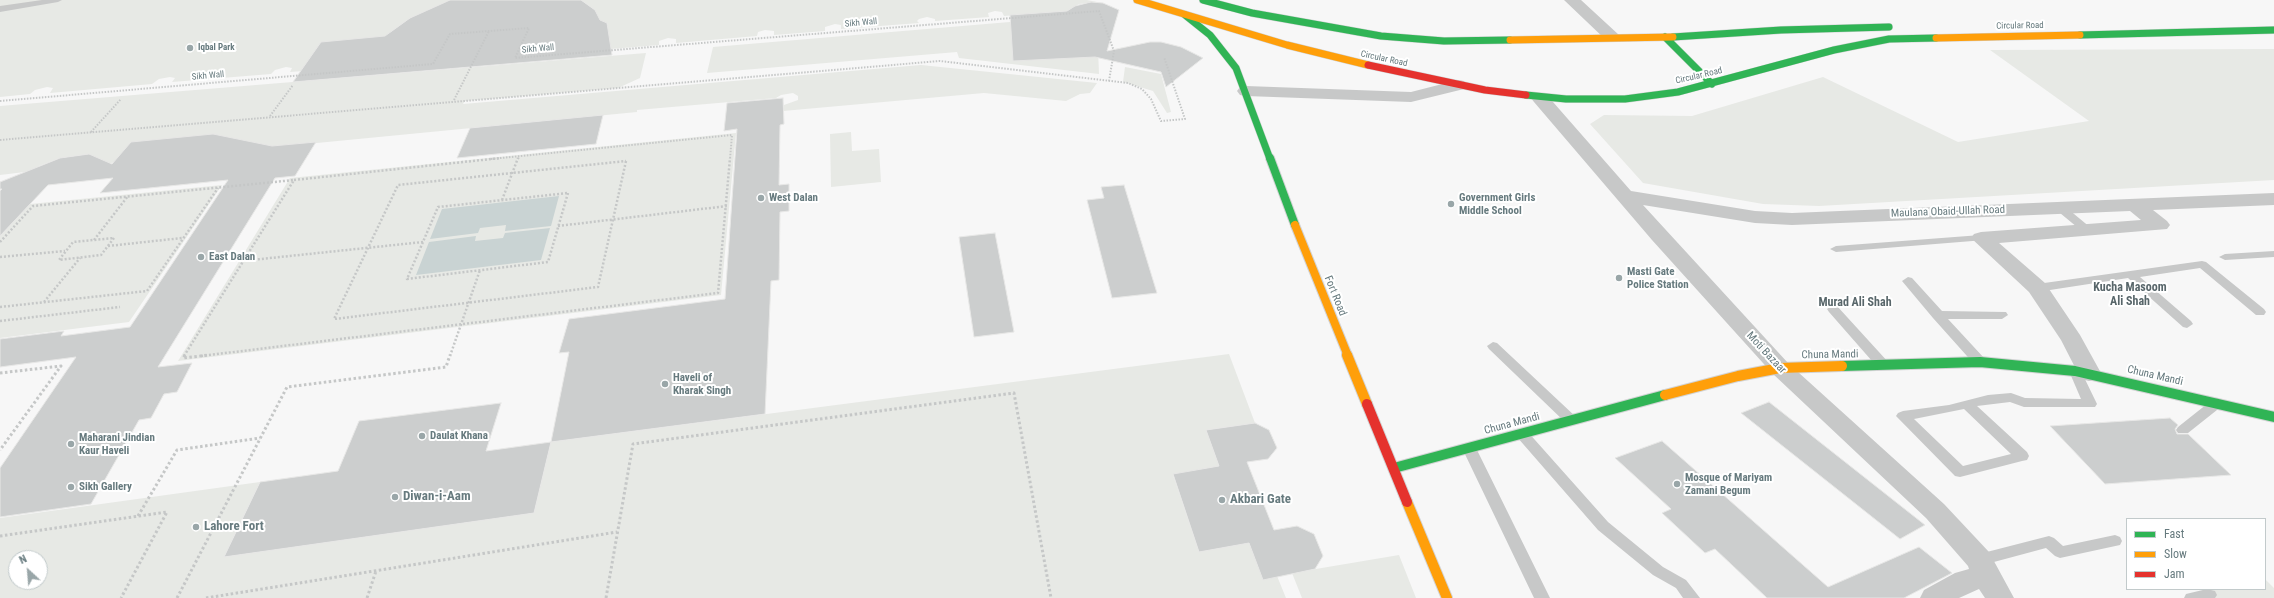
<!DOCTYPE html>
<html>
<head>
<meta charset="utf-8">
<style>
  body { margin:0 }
  #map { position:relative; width:2274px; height:598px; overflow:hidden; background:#f7f7f7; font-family:"Roboto Condensed",sans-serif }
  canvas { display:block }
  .legend { position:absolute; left:2126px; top:518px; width:140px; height:72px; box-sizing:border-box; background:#fff; border:1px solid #c2cacb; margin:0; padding:5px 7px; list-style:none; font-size:12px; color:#667a7e }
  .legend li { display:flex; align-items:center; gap:8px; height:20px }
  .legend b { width:20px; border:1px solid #c2cacb }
  .north { position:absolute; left:8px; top:550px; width:40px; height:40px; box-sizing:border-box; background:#fff; border:1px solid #c2cacb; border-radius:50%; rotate:334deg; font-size:11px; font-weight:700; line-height:16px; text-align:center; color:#667a7e }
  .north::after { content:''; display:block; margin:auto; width:14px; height:18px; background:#99a6a8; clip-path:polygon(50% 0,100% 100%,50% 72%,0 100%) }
</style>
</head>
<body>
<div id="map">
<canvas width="2274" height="598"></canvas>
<ul class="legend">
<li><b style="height:5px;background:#30b455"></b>Fast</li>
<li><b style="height:5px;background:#ff9f0a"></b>Slow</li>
<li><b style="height:5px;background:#e5322d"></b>Jam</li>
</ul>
<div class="north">N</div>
</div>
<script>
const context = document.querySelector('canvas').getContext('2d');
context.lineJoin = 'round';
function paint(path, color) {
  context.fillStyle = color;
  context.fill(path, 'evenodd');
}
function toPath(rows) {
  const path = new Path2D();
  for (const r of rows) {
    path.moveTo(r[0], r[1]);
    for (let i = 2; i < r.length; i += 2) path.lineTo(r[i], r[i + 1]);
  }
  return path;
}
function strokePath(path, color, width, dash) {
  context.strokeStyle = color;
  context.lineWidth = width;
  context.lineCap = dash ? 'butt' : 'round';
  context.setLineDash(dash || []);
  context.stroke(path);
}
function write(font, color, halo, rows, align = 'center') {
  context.font = font + ' "Roboto Condensed",sans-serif';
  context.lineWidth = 4;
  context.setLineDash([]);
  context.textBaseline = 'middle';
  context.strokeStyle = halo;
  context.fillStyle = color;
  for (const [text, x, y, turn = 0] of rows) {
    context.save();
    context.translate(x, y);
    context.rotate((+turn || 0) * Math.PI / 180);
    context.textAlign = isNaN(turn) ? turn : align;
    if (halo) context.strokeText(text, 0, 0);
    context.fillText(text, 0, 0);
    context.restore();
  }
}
const green = toPath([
  [0,0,450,0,410,18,392,31,386,38,383,65,290,72,292,68,286,67,275,70,271,74,172,82,175,78,170,77,159,79,152,84,50,93,53,88,47,87,35,90,30,94,0,97],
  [581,0,1087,0,1097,2,1079,4,1067,11,1004,16,1002,12,995,11,988,13,989,17,935,21,935,19,927,17,919,19,917,21,919,23,841,29,841,25,835,24,825,27,825,31,774,35,774,31,765,30,758,32,757,36,676,43,676,39,668,38,659,41,659,45,575,52,608,24,599,20,595,10],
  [1069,17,1098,49,1099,74,959,58,957,52,707,73,713,47],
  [2274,49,2274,180,1819,206,1763,204,1643,183,1590,124,1604,115,1692,116,1823,77,1958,142,2089,121,1990,50],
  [646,53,640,78,618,88,465,101,463,104,921,65,1097,83,1090,93,1080,94,1066,101,984,93,783,111,784,105,798,100,798,96,793,93,781,95,776,98,637,110,637,112,100,164,89,154,60,158,39,166,33,171,0,175,0,106],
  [1125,67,1161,74,1171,112,1167,113,1153,91,1123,82],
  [851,132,852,151,879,149,881,182,831,187,830,134],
  [736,133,721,295,178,361,290,178],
  [222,185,129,322,0,338,0,236,30,204],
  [1229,354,1255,423,1206,430,1219,466,1173,475,1199,552,1249,543,1263,579,1277,576,1286,598,0,598,0,518,260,482,224,557,534,513,551,442],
  [16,558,40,558,40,582,16,582],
  [1399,555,1416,598,1302,598,1292,573],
  [2265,579,2274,588,2274,598,2213,598,2204,589,2265,589]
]);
const water = toPath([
  [559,196,551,226,505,231,506,225,480,228,478,233,430,239,442,209],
  [550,228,541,260,416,275,429,242,476,236,475,241,503,238,505,233]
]);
const building = toPath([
  [450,0,581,0,595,10,600,20,607,23,612,55,293,82,321,42,385,36,410,18,450,0],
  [1091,2,1103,3,1119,10,1107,51,1150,42,1161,42,1181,47,1203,58,1166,87,1161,72,1095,57,1013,61,1010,15,1067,11,1075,6,1091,2],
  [783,98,784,124,780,125,779,185,789,184,789,211,780,212,779,280,771,281,765,414,551,442,569,352,559,353,569,319,725,299,737,129,724,131,727,103,783,98],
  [603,115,596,144,457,158,470,128,603,115],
  [213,134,272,146,316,142,295,176,275,178,158,367,192,363,177,392,164,394,151,418,139,420,91,504,0,517,0,468,76,357,0,367,0,339,64,331,61,336,130,327,228,180,100,193,113,178,48,185,0,236,0,191,2,189,0,189,0,182,60,158,89,154,112,164,131,142,213,134],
  [1124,185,1157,293,1112,298,1087,200,1104,198,1101,187,1124,185],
  [995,233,1014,332,974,337,959,237,995,233],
  [1769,402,1925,525,1900,539,1741,413,1769,402],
  [501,403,486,451,551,442,534,513,224,557,260,482,338,471,359,421,501,403],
  [2170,418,2178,425,2175,429,2177,434,2188,434,2231,475,2105,484,2050,426,2170,418],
  [1255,423,1269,430,1277,448,1268,459,1247,462,1274,530,1297,526,1314,534,1323,556,1315,569,1263,580,1249,543,1199,552,1173,474,1219,466,1206,430,1255,423],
  [1662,441,1828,587,1919,547,1952,573,1904,598,1767,598,1715,549,1705,553,1662,513,1671,509,1615,458,1662,441]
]);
const pathFar2 = toPath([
  [454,100,489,31],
  [0,101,433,64,450,34,529,28,515,58,1099,11,1114,51,1109,81],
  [270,116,293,85],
  [91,132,121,99],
  [0,140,940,61,1128,83,1142,89,1151,99,1161,121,1185,119,1164,57],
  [491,159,732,135,730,159],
  [518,159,519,157]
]);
const pathFar1 = toPath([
  [626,161,598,287,334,319,398,185,626,161],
  [294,180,501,158],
  [568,193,548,262,407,279,438,207,568,193],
  [502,200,518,158],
  [558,226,727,206],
  [114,238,101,255,59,260,73,242,114,238],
  [94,240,128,196],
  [0,242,33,206,294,180],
  [108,246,182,238],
  [0,257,65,251],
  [242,261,423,242],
  [44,302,80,258],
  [0,307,147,291,218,188],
  [0,321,120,307],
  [184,356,294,180],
  [201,356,718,293,730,158],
  [450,356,480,270]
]);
const path = toPath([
  [185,355,183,358,209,355],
  [0,373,61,366,0,450],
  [138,516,177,450,260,438],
  [0,536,167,512,121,598],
  [177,598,287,387,446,367,450,355],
  [206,598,617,532],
  [367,598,376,571],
  [606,598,633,444,1014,393,1051,598]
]);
const lane = toPath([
  [42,0,62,0,58,2,0,12,0,6,42,0],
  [2064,208,2068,209,2091,228,2093,230,2091,232,2083,232,2060,213,2059,211,2060,209,2064,208],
  [1981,235,1987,238,1985,240,1836,252,1830,249,1836,246,1981,235],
  [2274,251,2274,257,2225,260,2219,257,2225,254,2274,251],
  [2202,261,2206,262,2264,309,2266,312,2264,315,2256,315,2200,268,2140,277,2191,321,2193,324,2187,328,2183,327,2128,278,2037,292,2031,288,2037,284,2202,261],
  [1908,277,1912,278,1942,311,2006,312,2008,315,2002,319,1948,319,1985,359,1986,362,1985,365,1975,365,1933,318,1902,281,1908,277],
  [1833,305,1837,306,1889,363,1890,366,1889,369,1879,369,1829,312,1827,309,1833,305],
  [1493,342,1497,343,1576,417,1578,420,1576,423,1566,423,1489,349,1487,346,1493,342],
  [2075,367,2081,371,2097,404,2095,407,2024,407,2010,402,1977,406,2027,452,2029,456,2027,460,2022,461,1960,477,1955,476,1896,416,1898,413,1903,411,1949,405,1988,395,2011,393,2025,398,2081,399,2069,371,2075,367],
  [1964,409,2011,454,1963,466,1914,419,1964,409],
  [2217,398,2222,400,2224,403,2222,406,2188,433,2178,433,2176,430,2178,427,2212,400,2217,398],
  [1522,429,1527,431,1608,522,1663,567,1686,580,1700,598,1683,598,1676,588,1653,575,1598,530,1517,437,1515,434,1517,431,1522,429],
  [1469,443,1474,445,1476,448,1550,598,1534,598,1462,448,1464,445,1469,443],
  [2115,535,2120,537,2122,541,2120,545,2060,558,2055,556,2046,548,1979,566,1974,564,1971,560,1974,556,1979,554,2049,536,2054,538,2063,546,2115,535],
  [2207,589,2215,591,2217,595,2215,598,2184,598,2186,594,2207,589]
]);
const street = toPath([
  [1564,0,1581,0,1619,35,1621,38,1619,41,1607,41,1564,0],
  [1458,80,1464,81,1467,85,1464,89,1411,102,1246,96,1240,95,1237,91,1240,87,1246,86,1411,92,1458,80],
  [1540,93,1546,94,1631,191,1755,211,1792,213,2274,193,2274,205,2153,210,2167,221,2170,225,2167,229,1999,243,2045,283,2080,335,2101,373,2097,379,2089,381,2081,379,2061,340,2029,292,1971,238,1974,234,1981,232,2141,220,2130,211,1792,225,1755,223,1643,205,1788,363,1944,504,1989,552,2014,598,1985,598,1979,589,1959,598,1920,598,1924,590,1955,573,1969,569,1968,566,1926,518,1772,373,1652,240,1534,102,1531,98,1534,94,1540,93]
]);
const fastFar2 = toPath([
  [1203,0,1252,13,1381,36,1444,41,1510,40],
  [1185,15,1210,35,1236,68,1270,159],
  [2080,35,2274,30],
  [1665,37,1712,84],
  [1673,37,1781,30,1889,27],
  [1526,95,1566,99,1625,99,1678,92,1834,50,1889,39,1936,38]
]);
const fastFar1 = toPath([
  [1270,158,1295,225]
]);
const fast = toPath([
  [1842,366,1980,362,2075,371,2274,417],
  [1394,468,1665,395]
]);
const slowFar2 = toPath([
  [1137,0,1287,45,1368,65],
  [1936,38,2080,35],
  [1510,40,1673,37]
]);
const slowFar1 = toPath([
  [1295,225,1348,356]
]);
const slow = toPath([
  [1347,355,1367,404],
  [1665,395,1738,376,1780,368,1842,366],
  [1407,502,1447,598]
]);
const jamFar1 = toPath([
  [1368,65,1485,90,1526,95]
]);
const jam = toPath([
  [1367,404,1407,502]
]);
const markers = [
  [190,48,4,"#99a6a8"],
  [761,198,4,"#99a6a8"],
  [1451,204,4,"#99a6a8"],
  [201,257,4,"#99a6a8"],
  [1619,278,4,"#99a6a8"],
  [665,384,4,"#99a6a8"],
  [422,436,4,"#99a6a8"],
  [71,444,4,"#99a6a8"],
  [1677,484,4,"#99a6a8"],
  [71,487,4,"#99a6a8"],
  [395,497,4,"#99a6a8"],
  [1222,500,4,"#99a6a8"],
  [196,527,4,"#99a6a8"]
];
const farStreetnames = [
  ["Sikh Wall",861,23,-5],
  ["Circular Road",2020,26,-1],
  ["Sikh Wall",538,49,-5],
  ["Circular Road",1384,59,12],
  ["Sikh Wall",208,76,-5],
  ["Circular Road",1699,76,-13]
];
const farPoinames = [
  ["Iqbal Park",198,48]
];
const poiNames = [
  ["West Dalan",769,198],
  ["Government Girls",1459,198],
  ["Middle School",1459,211],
  ["East Dalan",209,257],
  ["Masti Gate",1627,272],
  ["Police Station",1627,285],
  ["Haveli of",673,378],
  ["Kharak Singh",673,391],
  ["Daulat Khana",430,436],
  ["Maharani Jindian",79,438],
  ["Kaur Haveli",79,451],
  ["Mosque of Mariyam",1685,478],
  ["Zamani Begum",1685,491],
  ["Sikh Gallery",79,487]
];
const streetNames = [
  ["Maulana Obaid-Ullah Road",1948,212,-2],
  ["Fort Road",1335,296,68],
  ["Moti Bazaar",1766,353,47],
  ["Chuna Mandi",1830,355,-1],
  ["Chuna Mandi",2155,376,13],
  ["Chuna Mandi",1512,424,-15]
];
const neighbourhoodNames = [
  ["Kucha Masoom",2130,288],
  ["Ali Shah",2130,302],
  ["Murad Ali Shah",1855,303]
];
const nearPoinames = [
  ["Diwan-i-Aam",403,497],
  ["Akbari Gate",1230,500],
  ["Lahore Fort",204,527]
];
paint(green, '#e7e9e5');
paint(water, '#c9d3d3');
paint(building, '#cccece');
strokePath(building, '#e7e7e6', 1);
strokePath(fastFar2, '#d2d3d4', 8);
strokePath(fastFar1, '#d2d3d4', 10);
strokePath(fast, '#d2d3d4', 12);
strokePath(slowFar2, '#d2d3d4', 8);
strokePath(slowFar1, '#d2d3d4', 10);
strokePath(slow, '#d2d3d4', 12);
strokePath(jamFar1, '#d2d3d4', 8);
strokePath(jam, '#d2d3d4', 12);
strokePath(pathFar2, '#c5c7c7', 2, [1.5, 1.5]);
strokePath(pathFar1, '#c5c7c7', 2.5, [2, 2]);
strokePath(path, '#c5c7c7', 3, [2.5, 2.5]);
paint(lane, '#c7c8c8');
paint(street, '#c7c8c8');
strokePath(fastFar2, '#30b455', 7);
strokePath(fastFar1, '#30b455', 8);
strokePath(fast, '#30b455', 10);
strokePath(slowFar2, '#ff9f0a', 7);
strokePath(slowFar1, '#ff9f0a', 8);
strokePath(slow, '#ff9f0a', 10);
strokePath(jamFar1, '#e5322d', 7);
strokePath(jam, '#e5322d', 10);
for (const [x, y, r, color] of markers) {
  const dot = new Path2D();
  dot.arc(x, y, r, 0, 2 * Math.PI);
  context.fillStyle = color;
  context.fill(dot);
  strokePath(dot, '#fff', 1.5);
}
write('9px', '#667a7e', '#fff', farStreetnames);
write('bold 9px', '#667a7e', '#fff', farPoinames, 'left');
write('bold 11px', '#667a7e', '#fff', poiNames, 'left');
write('11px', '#667a7e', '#fff', streetNames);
write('bold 12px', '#58666a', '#fff', neighbourhoodNames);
write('bold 13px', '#667a7e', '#fff', nearPoinames, 'left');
</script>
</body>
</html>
